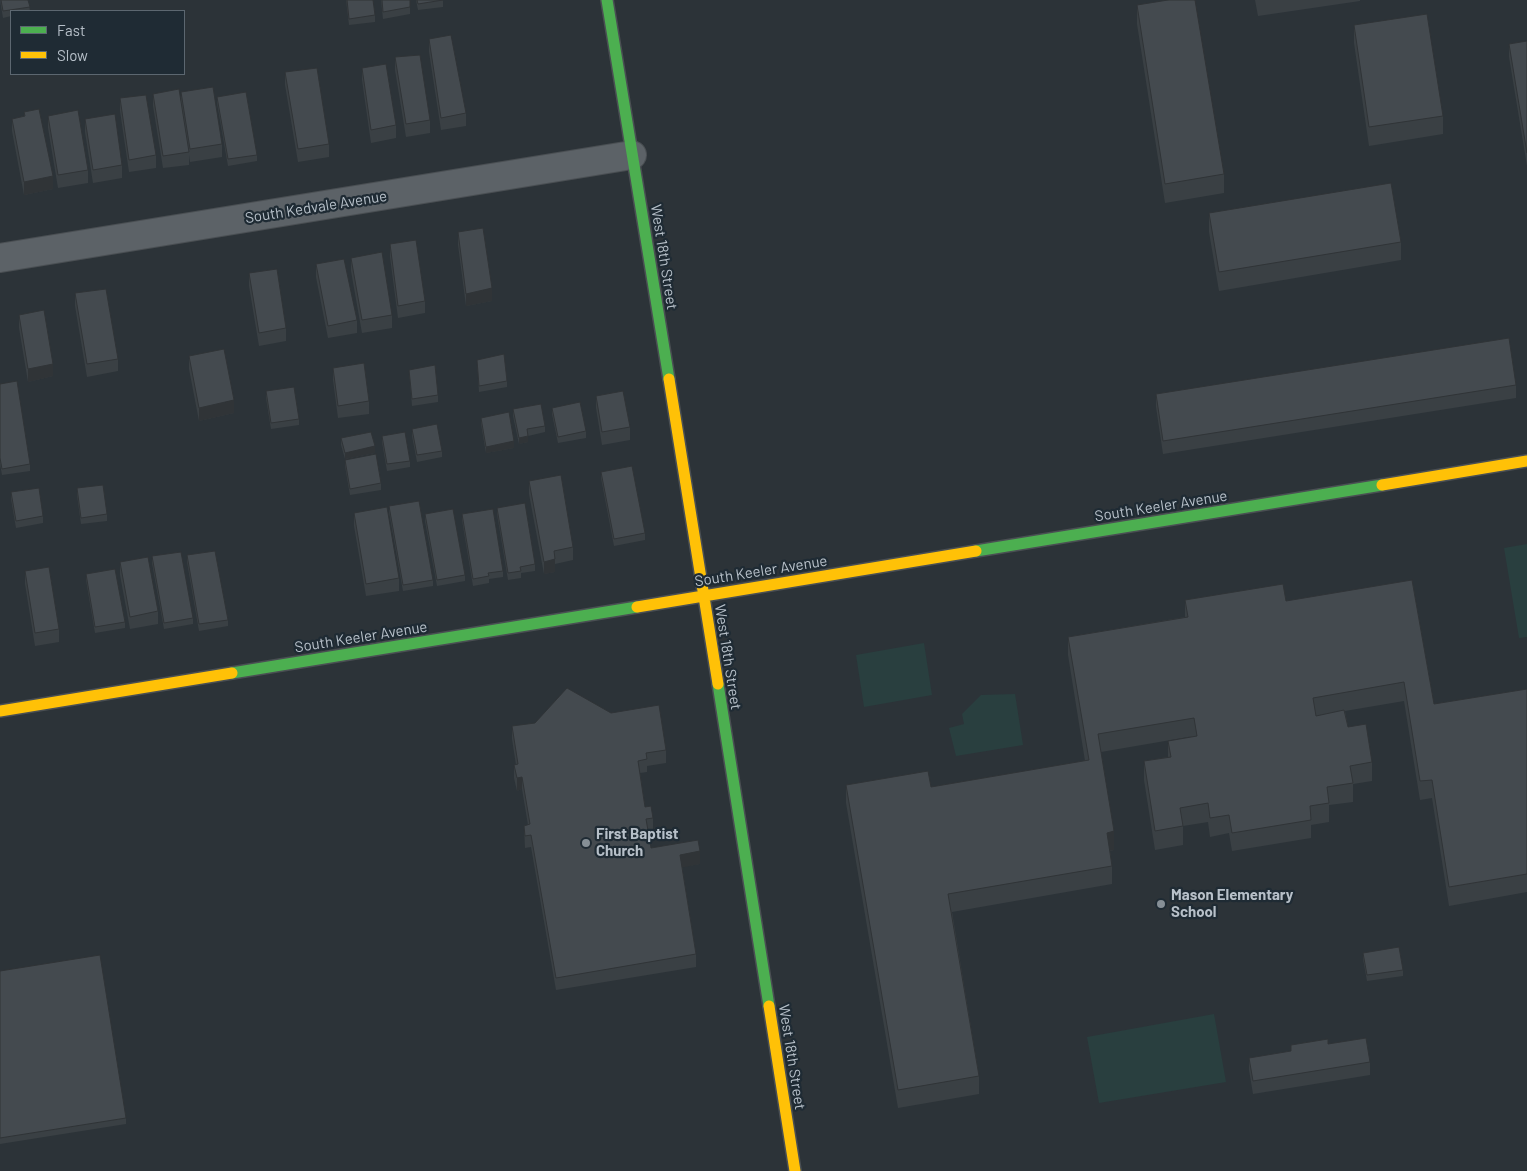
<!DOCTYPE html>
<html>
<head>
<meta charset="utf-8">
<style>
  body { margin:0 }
  #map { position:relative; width:1527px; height:1171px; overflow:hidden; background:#2c3338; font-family:Barlow,sans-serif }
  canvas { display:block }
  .legend { position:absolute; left:10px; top:10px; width:175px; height:65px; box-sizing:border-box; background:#1f2b34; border:1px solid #5c6770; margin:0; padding:6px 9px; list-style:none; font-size:15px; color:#b7c0c9 }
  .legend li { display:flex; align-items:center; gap:10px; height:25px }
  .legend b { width:25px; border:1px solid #5c6770 }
</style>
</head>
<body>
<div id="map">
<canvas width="1527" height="1171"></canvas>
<ul class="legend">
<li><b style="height:6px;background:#4caf50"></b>Fast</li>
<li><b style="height:6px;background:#ffc107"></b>Slow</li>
</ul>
</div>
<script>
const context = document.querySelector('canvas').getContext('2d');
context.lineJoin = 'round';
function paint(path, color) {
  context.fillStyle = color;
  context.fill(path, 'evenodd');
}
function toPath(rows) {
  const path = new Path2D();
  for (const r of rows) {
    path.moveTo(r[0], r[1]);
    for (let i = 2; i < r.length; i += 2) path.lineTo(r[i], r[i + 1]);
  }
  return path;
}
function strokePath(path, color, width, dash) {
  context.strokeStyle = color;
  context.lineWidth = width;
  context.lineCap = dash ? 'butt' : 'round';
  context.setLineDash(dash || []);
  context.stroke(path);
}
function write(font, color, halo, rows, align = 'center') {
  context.font = font + ' Barlow,sans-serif';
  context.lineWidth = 4.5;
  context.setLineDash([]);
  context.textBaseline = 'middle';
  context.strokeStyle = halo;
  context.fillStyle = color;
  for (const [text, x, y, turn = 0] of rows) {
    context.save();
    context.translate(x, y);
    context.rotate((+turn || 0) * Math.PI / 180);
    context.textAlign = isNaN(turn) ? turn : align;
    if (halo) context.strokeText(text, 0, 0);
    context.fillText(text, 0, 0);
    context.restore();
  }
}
const green = toPath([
  [1527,544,1527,637,1519,638,1504,548],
  [924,643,932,695,864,707,856,655],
  [1015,694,1023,745,956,756,949,728,964,724,962,714,981,695],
  [1214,1014,1226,1082,1099,1103,1087,1037]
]);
const street = toPath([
  [0,258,632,155]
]);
const fast = toPath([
  [607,0,669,379],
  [976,551,1382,485],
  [232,673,637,607],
  [718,684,769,1006]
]);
const slow = toPath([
  [669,379,718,684],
  [1382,485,1527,461],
  [637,607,976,551],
  [0,711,232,673],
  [769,1006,795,1171]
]);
const wall = toPath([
  [0,0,28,0,30,11,11,11,11,16,3,18],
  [346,0,373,0,375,15,375,22,349,25],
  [381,0,410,0,410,14,383,19],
  [416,0,443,0,443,7,418,10],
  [1255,0,1360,0,1360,1,1258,16],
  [1137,5,1224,174,1224,193,1165,203,1137,24],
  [1354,25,1443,116,1443,134,1369,146,1354,43],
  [429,39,466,113,466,126,441,130,429,52],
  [1527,41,1527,166,1509,57,1509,44],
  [395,57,430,120,430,133,406,137,395,70],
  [362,68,396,125,396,138,371,143,362,80],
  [285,72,329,144,329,157,298,162,285,85],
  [181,92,222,144,222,157,190,162,189,155,189,165,163,168,153,106,153,94,181,101],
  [217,97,257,155,257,161,228,166,217,103],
  [120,98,156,155,156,168,129,172,120,111],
  [24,112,53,189,24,195,12,131,12,119,24,116],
  [48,116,88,170,88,183,58,188,48,128],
  [85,119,122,165,122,178,93,183,85,132],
  [1209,213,1401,242,1401,260,1219,291,1209,232],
  [458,232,492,301,466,306,458,245],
  [390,244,425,301,425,313,398,318,390,257],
  [351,258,392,315,392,328,362,333,351,271],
  [316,264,357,320,357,333,328,338,316,277],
  [249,273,286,328,286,341,259,346,249,286],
  [75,293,118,359,118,371,87,377,75,306],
  [19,315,53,376,28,382,19,328],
  [189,356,234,413,199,421,189,369],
  [477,360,507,381,507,387,479,392],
  [333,368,369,401,369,414,338,418,333,380],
  [409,370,438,395,438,402,412,406],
  [0,384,30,464,30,471,2,475,0,464],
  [1516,385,1516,398,1163,454,1156,407,1156,394],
  [266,391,299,419,299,425,271,429,266,398],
  [596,396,630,427,630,440,602,445,596,408],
  [552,408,586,431,586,438,558,443,552,414],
  [513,409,545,426,545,432,528,436,528,442,519,444,513,416],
  [481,418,514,448,486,453,481,424],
  [412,429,442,451,442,457,417,462,412,436],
  [382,436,410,461,410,467,387,471,382,442],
  [341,438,375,453,345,459,341,445],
  [345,460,381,483,381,490,350,495,345,466],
  [601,472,645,533,645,540,614,546,601,478],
  [529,481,573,547,573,560,555,564,555,572,544,574,529,494],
  [77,488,107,514,107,521,81,524,77,495],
  [11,492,43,516,43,523,16,528,11,499],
  [389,506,433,580,433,586,403,591,389,512],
  [497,508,535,564,535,571,521,573,521,578,508,580,497,514],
  [354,513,399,578,399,591,366,596,354,526],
  [425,514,465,575,465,581,437,586,425,521],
  [462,514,503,571,503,577,489,579,489,583,473,586,462,520],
  [187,555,228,620,228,626,199,631,187,562],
  [152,556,193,618,193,624,164,629,152,563],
  [120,562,158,611,158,624,130,629,120,575],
  [25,571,59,629,59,642,35,646,25,584],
  [86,574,125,622,125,628,95,633,86,580],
  [1412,580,1434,704,1527,689,1527,892,1449,906,1432,798,1420,800,1404,701,1345,711,1348,727,1372,762,1372,781,1353,784,1353,802,1329,805,1329,822,1311,825,1311,838,1232,851,1229,833,1210,837,1208,822,1183,826,1183,845,1155,850,1144,780,1144,761,1168,757,1168,741,1194,736,1101,752,1114,850,1110,851,1112,866,1112,884,952,912,979,1076,979,1094,898,1108,846,803,846,785,931,787,1085,761,1068,655,1068,637,1185,617,1185,600,1286,601],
  [512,726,666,750,666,763,647,766,647,772,640,773,645,807,653,818,653,831,648,831,651,848,700,864,682,867,696,954,696,967,556,990,531,847,525,848,524,826,528,825,522,789,517,791,514,778,514,765,516,765,512,739],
  [1363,953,1403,970,1403,976,1367,981,1363,959],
  [0,971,126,1118,126,1124,0,1144],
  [1328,1044,1370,1062,1370,1075,1253,1094,1249,1070,1249,1058,1291,1051,1291,1045]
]);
const shadedWall = toPath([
  [53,176,53,189,24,195,24,182],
  [492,288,492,301,466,306,466,294],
  [53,364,53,376,28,382,28,369],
  [234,400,234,413,199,421,199,408],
  [528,436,528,442,519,444,519,438],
  [514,441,514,448,486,453,486,447],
  [375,446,375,453,345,459,345,453],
  [555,559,555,572,544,574,544,562],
  [522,777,522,789,517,791,517,778],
  [1114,831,1114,850,1107,851,1107,833],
  [700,851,700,864,680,868,680,855]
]);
const building = toPath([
  [1,0,28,0,30,7,3,11,1,0],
  [347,0,373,0,375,15,349,19,347,0],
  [382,0,410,0,410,7,383,12,382,0],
  [417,0,443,0,418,4,417,0],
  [1168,0,1195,0,1224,174,1165,184,1137,5,1168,0],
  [1427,14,1443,116,1369,127,1354,25,1427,14],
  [451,35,466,113,441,118,429,39,451,35],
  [1527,41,1527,153,1509,44,1527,41],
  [420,55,430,120,406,124,395,57,420,55],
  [386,64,396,125,371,130,362,68,386,64],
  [317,68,329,144,298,149,285,72,317,68],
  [213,87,222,144,190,149,181,92,213,87],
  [179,89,189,152,163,156,153,94,179,89],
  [246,92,257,155,228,159,217,97,246,92],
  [146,95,156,155,129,160,120,98,146,95],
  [39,109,53,176,24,182,12,119,25,116,24,112,39,109],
  [78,110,88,170,58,175,48,116,78,110],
  [115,114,122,165,93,170,85,119,115,114],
  [1391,183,1401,242,1219,272,1209,213,1391,183],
  [483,228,492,288,466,294,458,232,483,228],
  [416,240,425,301,398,306,390,244,416,240],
  [382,252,392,315,362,320,351,258,382,252],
  [344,259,357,320,328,326,316,264,344,259],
  [277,269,286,328,259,333,249,273,277,269],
  [106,289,118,359,87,364,75,293,106,289],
  [44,310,53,364,28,369,19,315,44,310],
  [1509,338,1516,385,1163,441,1156,394,1509,338],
  [224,349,234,400,199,408,189,356,224,349],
  [504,354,507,381,479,386,477,360,504,354],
  [364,363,369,401,338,406,333,368,364,363],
  [435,365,438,395,412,399,409,370,435,365],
  [17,381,30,464,2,469,0,458,0,384,17,381],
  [294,387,299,419,271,423,266,391,294,387],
  [623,391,630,427,602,432,596,396,623,391],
  [580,402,586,431,558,437,552,408,580,402],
  [541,404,545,426,527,429,528,436,519,438,513,409,541,404],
  [509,412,514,441,486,447,481,418,509,412],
  [437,424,442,451,417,455,412,429,437,424],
  [371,432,375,446,345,453,341,438,371,432],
  [405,432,410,461,387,464,382,436,405,432],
  [376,454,381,483,350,489,345,460,376,454],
  [632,466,645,533,614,539,601,472,632,466],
  [561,475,573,547,554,551,555,559,544,562,529,481,561,475],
  [103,485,107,514,81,518,77,488,103,485],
  [39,488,43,516,16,521,11,492,39,488],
  [419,501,433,580,403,585,389,506,419,501],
  [525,503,535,564,520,567,521,571,508,573,497,508,525,503],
  [387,507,399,578,366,584,354,513,387,507],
  [453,509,465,575,437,580,425,514,453,509],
  [493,509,503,571,488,573,489,576,473,579,462,514,493,509],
  [215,551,228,620,199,624,187,555,215,551],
  [181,552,193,618,164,623,152,556,181,552],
  [148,557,158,611,130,617,120,562,148,557],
  [49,567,59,629,35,633,25,571,49,567],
  [115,569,125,622,95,627,86,574,115,569],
  [1412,580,1434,704,1527,689,1527,874,1449,887,1432,780,1420,781,1404,682,1313,698,1316,716,1344,710,1348,727,1366,724,1372,762,1350,766,1353,783,1327,787,1329,803,1310,806,1311,820,1232,833,1229,815,1210,818,1208,803,1180,808,1183,826,1155,831,1144,761,1171,757,1168,741,1197,736,1194,718,1098,734,1114,831,1107,833,1112,866,948,894,979,1076,898,1090,846,785,928,771,931,787,1089,760,1068,637,1188,617,1185,600,1283,584,1286,601,1412,580],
  [567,688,611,713,659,705,666,750,646,753,647,759,638,761,645,807,651,806,653,818,646,819,651,848,698,840,700,851,680,855,696,954,556,978,531,835,525,836,524,826,530,824,522,777,517,778,514,765,518,764,512,726,535,723,567,688],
  [1399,947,1403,970,1367,975,1363,953,1399,947],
  [100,955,126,1118,0,1138,0,971,100,955],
  [1366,1038,1370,1062,1253,1081,1249,1058,1291,1051,1291,1045,1328,1039,1328,1044,1366,1038]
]);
const markers = [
  [586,843,5,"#868f96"],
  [1161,904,5,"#868f96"]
];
const streetNames = [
  ["South Kedvale Avenue",316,207,-9],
  ["West 18th Street",664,257,81],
  ["South Keeler Avenue",1161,506,-9],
  ["South Keeler Avenue",761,571,-9],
  ["South Keeler Avenue",361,637,-9],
  ["West 18th Street",728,657,81],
  ["West 18th Street",792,1057,81]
];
const poiNames = [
  ["First Baptist",596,834],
  ["Church",596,851],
  ["Mason Elementary",1171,895],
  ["School",1171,912]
];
paint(green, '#293f3f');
strokePath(street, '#4a4f53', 30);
strokePath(fast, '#4a4f53', 14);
strokePath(slow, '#4a4f53', 14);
strokePath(street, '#5c6267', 28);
strokePath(fast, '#4caf50', 11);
strokePath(slow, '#ffc107', 11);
paint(wall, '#3a4044');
paint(shadedWall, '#303437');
paint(building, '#444a4f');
strokePath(building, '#303437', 1);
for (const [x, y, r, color] of markers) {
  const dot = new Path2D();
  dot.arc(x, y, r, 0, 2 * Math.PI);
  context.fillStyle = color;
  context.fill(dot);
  strokePath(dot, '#1f2b34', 2);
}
write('15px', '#b7c0c9', '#1f2b34', streetNames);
write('bold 15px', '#b7c0c9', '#1f2b34', poiNames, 'left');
</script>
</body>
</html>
